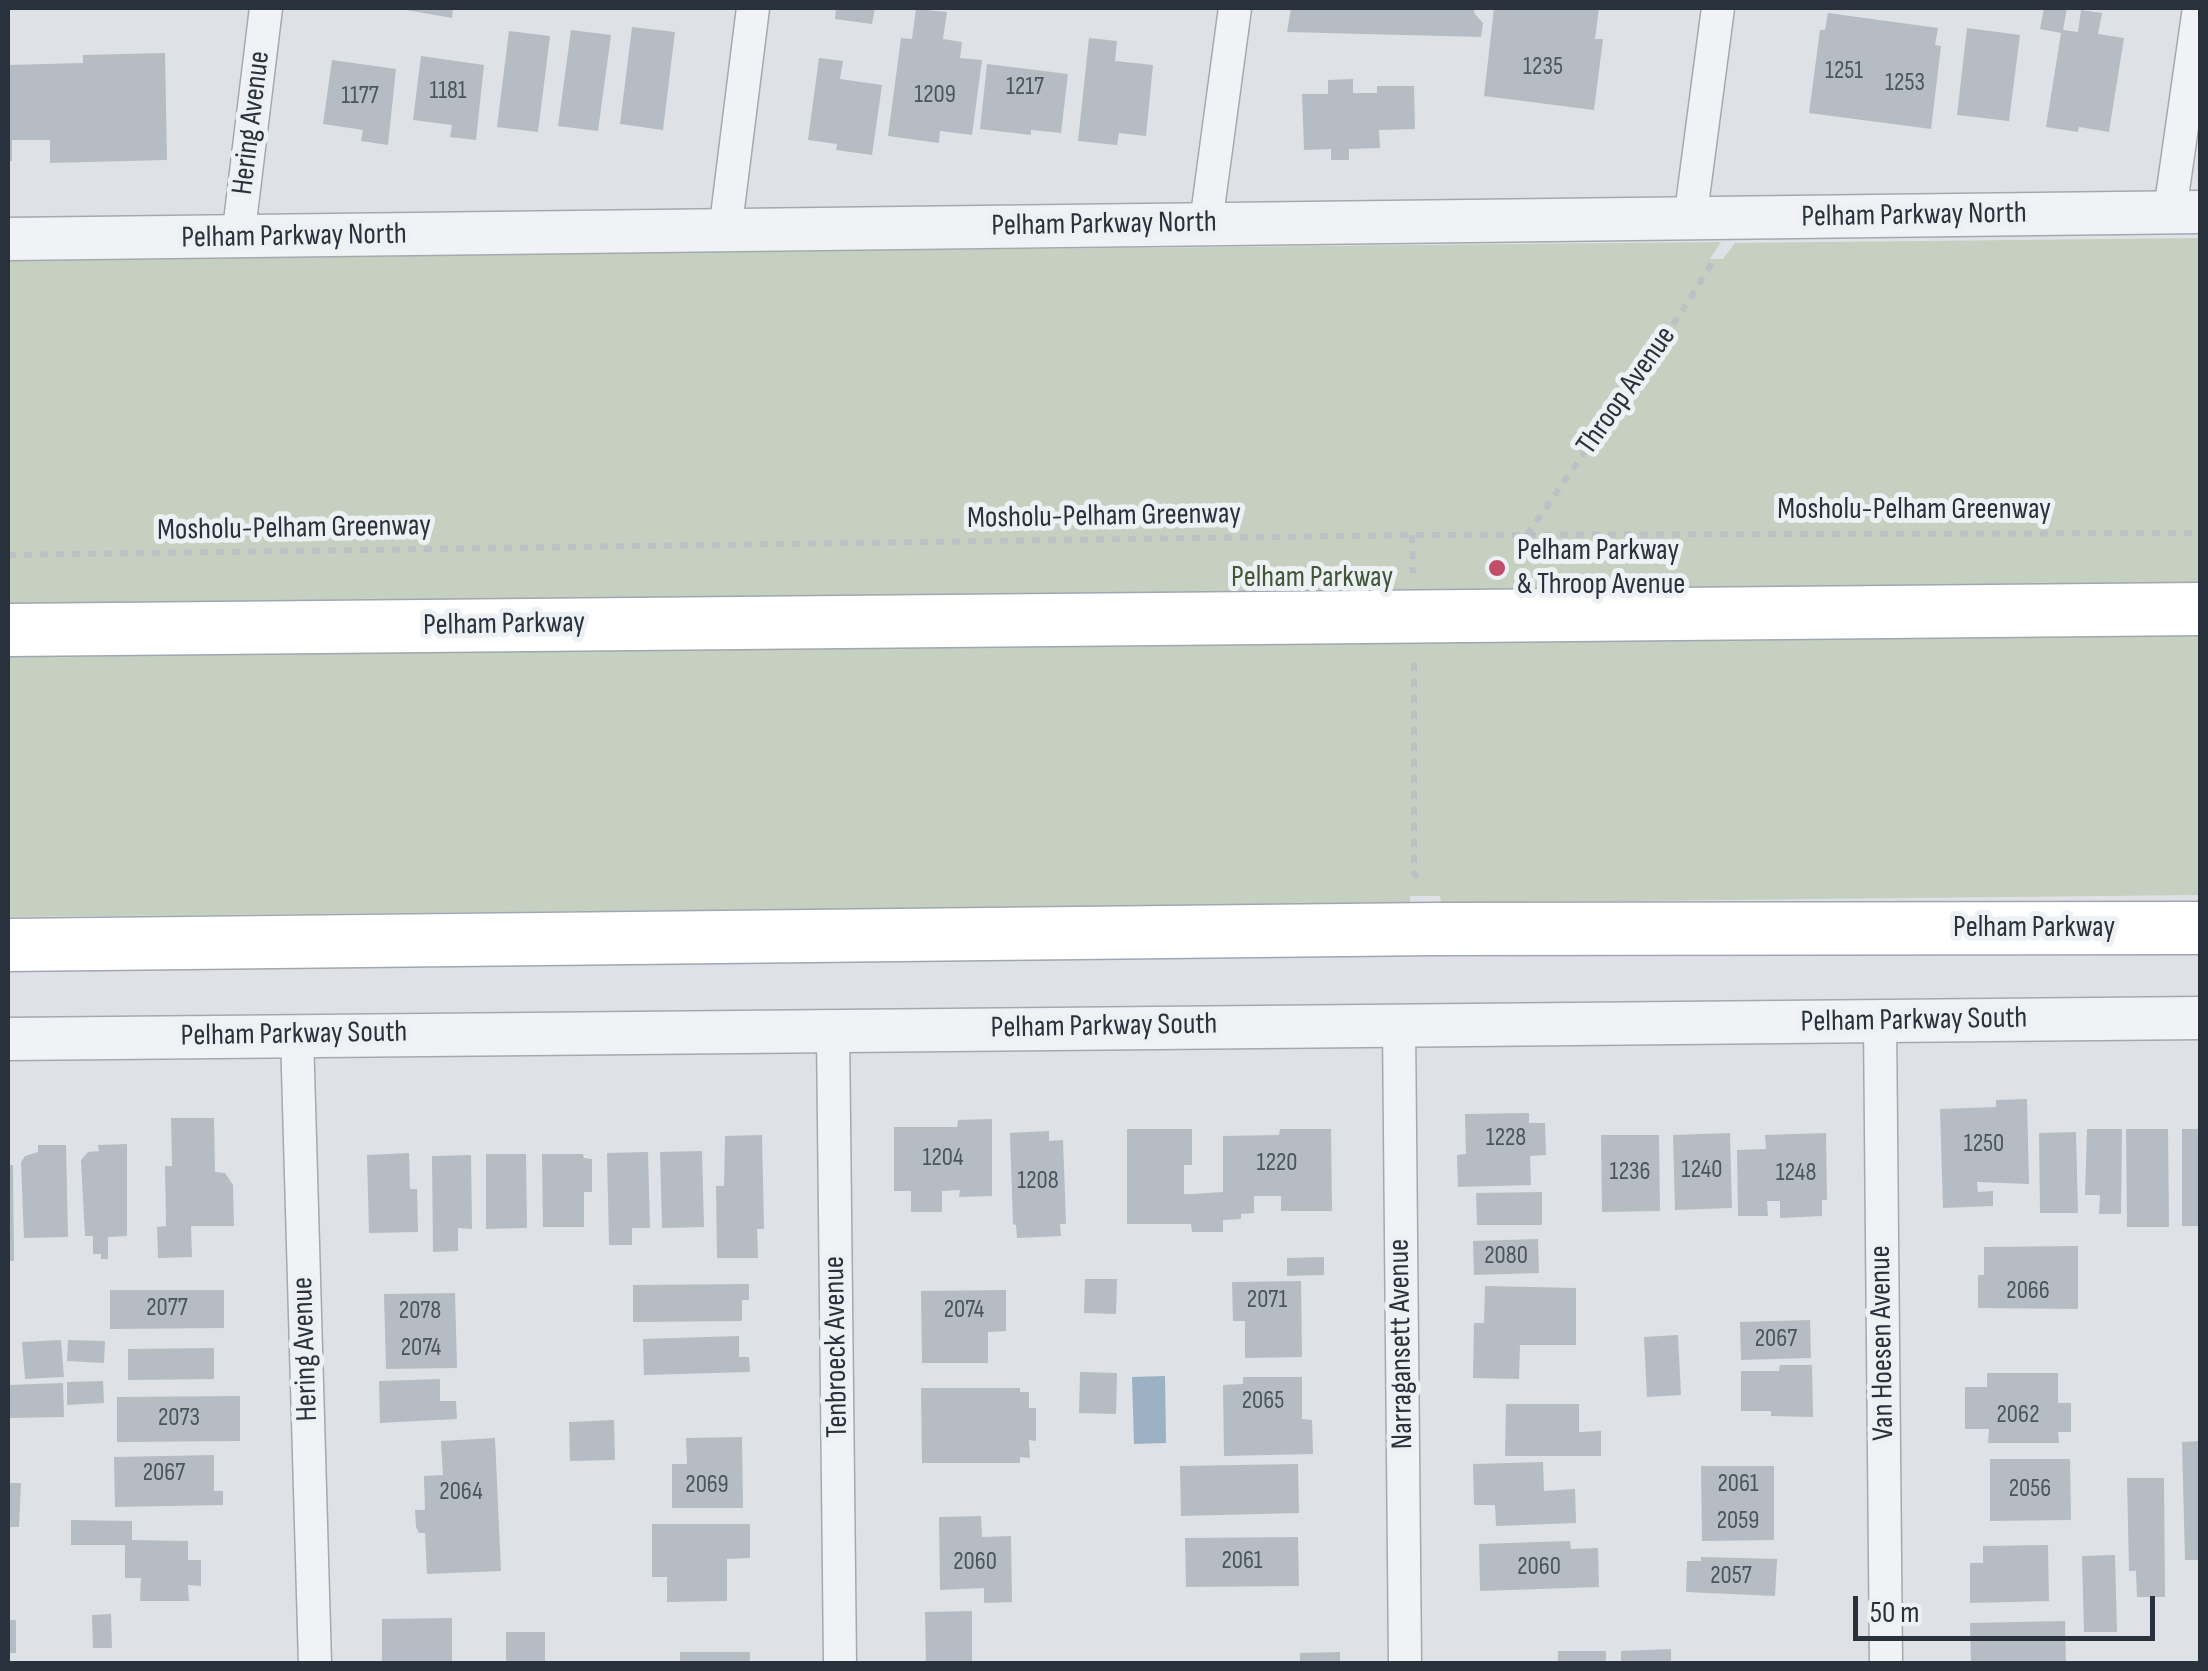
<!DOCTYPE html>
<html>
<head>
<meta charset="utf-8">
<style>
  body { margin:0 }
  #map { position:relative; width:2208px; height:1671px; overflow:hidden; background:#dee2e6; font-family:"Sofia Sans Condensed",sans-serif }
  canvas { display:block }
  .frame { position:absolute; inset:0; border:10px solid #29313c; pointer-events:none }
  .scale { position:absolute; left:1853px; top:1596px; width:302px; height:45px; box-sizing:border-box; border:5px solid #29313c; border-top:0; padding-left:12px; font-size:30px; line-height:35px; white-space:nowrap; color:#29313c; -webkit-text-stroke:8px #edf1f4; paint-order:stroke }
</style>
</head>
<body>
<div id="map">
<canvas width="2208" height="1671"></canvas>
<div class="frame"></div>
<div class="scale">50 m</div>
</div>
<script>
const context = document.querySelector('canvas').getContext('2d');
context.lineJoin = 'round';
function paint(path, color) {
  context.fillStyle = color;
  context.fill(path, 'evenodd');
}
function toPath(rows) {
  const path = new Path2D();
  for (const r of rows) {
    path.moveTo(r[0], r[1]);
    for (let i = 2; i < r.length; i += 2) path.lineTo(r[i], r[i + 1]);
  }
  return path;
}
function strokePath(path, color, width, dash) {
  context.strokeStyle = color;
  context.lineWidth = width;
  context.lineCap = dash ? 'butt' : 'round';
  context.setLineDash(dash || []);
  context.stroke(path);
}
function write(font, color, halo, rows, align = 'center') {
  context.font = font + ' "Sofia Sans Condensed",sans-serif';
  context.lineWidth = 10;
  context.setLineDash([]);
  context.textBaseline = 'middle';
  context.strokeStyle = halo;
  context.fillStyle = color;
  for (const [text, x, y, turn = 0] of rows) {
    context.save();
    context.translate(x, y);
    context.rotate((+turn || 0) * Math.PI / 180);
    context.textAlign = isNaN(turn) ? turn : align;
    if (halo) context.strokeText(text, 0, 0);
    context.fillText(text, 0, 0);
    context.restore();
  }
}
const green = toPath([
  [2200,238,2200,895,1441,903,1440,896,1410,896,1410,903,8,917,8,259,1721,242,1710,259,1723,259,1735,243]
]);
const water = toPath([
  [1165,1376,1166,1443,1134,1444,1132,1377]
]);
const building = toPath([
  [395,8,453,8,452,18],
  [836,8,875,8,872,24,835,19],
  [1291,8,1475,8,1474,13,1483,23,1481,37,1287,32],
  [1494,8,1599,8,1595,39,1603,39,1594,110,1484,96],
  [2044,8,2067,8,2063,30,2078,32,2081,10,2102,13,2098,34,2124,38,2109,132,2079,127,2078,132,2046,127,2061,33,2040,29],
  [916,9,947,12,943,39,962,42,960,58,982,60,972,135,940,131,939,143,888,136,901,38,912,39],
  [1828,13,1938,28,1935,45,1941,46,1931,129,1809,113,1820,30,1825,30],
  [632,27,675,32,663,130,620,124],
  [1967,28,2020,35,2009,121,1957,115],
  [571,30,611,35,598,131,558,126],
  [509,31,550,36,538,132,497,127],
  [1089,38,1117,41,1115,61,1153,65,1146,136,1119,133,1117,145,1078,141],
  [165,53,167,160,50,163,50,140,12,140,12,161,8,161,8,65,83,63,83,55],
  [421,56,484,65,476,140,450,137,452,125,413,120],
  [819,58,843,61,840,79,882,85,872,155,836,150,837,144,808,140],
  [332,60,396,69,388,145,361,141,363,130,323,124],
  [987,64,1068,74,1061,133,1031,130,1031,135,980,129],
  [1353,79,1353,93,1377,93,1377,86,1414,86,1415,129,1379,130,1380,148,1349,149,1349,160,1331,160,1331,149,1304,150,1302,94,1328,94,1328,80],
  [2027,1099,2029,1184,1977,1182,1978,1192,1993,1191,1993,1206,1943,1208,1940,1109,1996,1107,1996,1100],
  [1529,1113,1529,1123,1545,1123,1546,1155,1530,1156,1531,1185,1458,1187,1457,1155,1466,1154,1465,1114],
  [171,1118,214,1118,215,1172,225,1173,233,1185,234,1226,191,1226,192,1257,158,1258,157,1227,166,1226,165,1166,172,1166],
  [992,1119,992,1196,959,1197,960,1190,942,1191,942,1212,911,1212,911,1191,894,1191,894,1127,957,1127,958,1120],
  [1127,1129,1192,1129,1192,1165,1184,1165,1184,1194,1192,1194,1223,1192,1223,1136,1279,1135,1280,1129,1331,1129,1332,1211,1281,1211,1281,1196,1254,1196,1254,1213,1241,1214,1241,1219,1223,1220,1223,1232,1192,1232,1191,1224,1127,1224],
  [2087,1129,2122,1129,2121,1214,2099,1214,2100,1195,2085,1195],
  [2126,1129,2168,1129,2169,1227,2127,1227],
  [2182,1129,2200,1129,2200,1226,2182,1226],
  [1049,1131,1049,1141,1063,1140,1066,1224,1060,1224,1061,1236,1017,1238,1016,1225,1013,1224,1010,1133],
  [2076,1132,2078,1213,2040,1213,2039,1133],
  [1730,1133,1732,1208,1675,1210,1673,1135],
  [1826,1133,1827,1200,1822,1200,1822,1216,1780,1218,1780,1201,1767,1201,1768,1216,1738,1216,1737,1150,1766,1149,1765,1135],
  [762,1135,764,1229,757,1229,758,1258,717,1258,716,1186,724,1186,725,1136],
  [1601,1135,1659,1135,1660,1211,1602,1212],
  [127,1144,127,1236,108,1237,108,1259,101,1259,101,1254,93,1254,93,1236,85,1236,81,1160,88,1152,99,1151,98,1145],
  [38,1145,66,1145,68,1237,24,1238,21,1162,25,1156,38,1152],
  [702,1151,704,1227,662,1228,660,1152],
  [648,1152,650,1228,632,1228,632,1245,609,1245,607,1153],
  [409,1153,410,1189,417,1189,418,1232,369,1233,367,1155],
  [486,1154,526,1154,527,1228,486,1229],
  [542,1154,583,1154,584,1158,592,1159,592,1192,584,1192,584,1227,543,1227],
  [471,1155,472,1229,458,1228,458,1251,433,1252,432,1156],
  [8,1165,13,1165,14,1261,8,1261],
  [1542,1192,1542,1225,1477,1225,1476,1193],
  [1538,1239,1539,1273,1474,1275,1473,1241],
  [2078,1246,2078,1309,1978,1308,1978,1275,1984,1275,1984,1247],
  [1324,1257,1324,1275,1287,1276,1287,1258],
  [1085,1279,1117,1279,1116,1314,1084,1313],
  [1301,1281,1302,1357,1245,1358,1245,1321,1233,1321,1232,1282],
  [749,1284,749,1300,742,1300,742,1321,633,1322,633,1285],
  [1485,1286,1576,1288,1576,1345,1520,1345,1519,1379,1473,1378,1474,1323,1484,1323],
  [110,1290,224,1290,224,1328,110,1329],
  [1006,1290,1006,1331,988,1332,988,1363,922,1363,921,1291],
  [455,1293,457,1368,386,1369,384,1294],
  [1810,1320,1811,1358,1741,1360,1740,1322],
  [1678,1335,1681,1395,1647,1397,1644,1337],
  [739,1336,739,1357,749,1357,750,1372,644,1375,643,1339],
  [61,1340,64,1377,25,1379,22,1342],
  [68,1340,105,1341,104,1363,67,1361],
  [214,1348,214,1379,128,1380,128,1349],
  [1780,1365,1812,1365,1813,1417,1771,1416,1771,1411,1741,1411,1741,1371,1779,1371],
  [1080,1372,1117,1373,1116,1414,1079,1413],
  [1987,1373,2058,1373,2058,1403,2071,1403,2071,1432,2058,1432,2059,1443,1988,1443,1989,1429,1965,1429,1965,1387,1987,1387],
  [1243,1377,1302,1377,1302,1419,1312,1420,1313,1454,1224,1456,1223,1385,1243,1384],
  [440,1379,440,1401,456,1401,457,1419,380,1423,379,1381],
  [103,1381,104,1403,67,1405,67,1382],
  [63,1383,64,1417,8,1418,8,1385],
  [921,1388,1020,1388,1020,1392,1029,1392,1029,1408,1036,1408,1036,1441,1029,1440,1030,1458,1020,1457,1020,1463,922,1463],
  [240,1396,240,1441,117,1442,117,1397],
  [1506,1404,1579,1404,1579,1432,1601,1431,1601,1456,1505,1456],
  [614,1420,615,1460,570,1461,569,1422],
  [742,1437,743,1508,672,1508,672,1464,687,1464,686,1438],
  [495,1438,501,1571,427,1574,425,1533,419,1533,416,1527,415,1510,425,1510,424,1476,443,1475,441,1441],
  [2200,1441,2200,1560,2185,1560,2182,1442],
  [214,1455,214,1491,223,1491,223,1505,115,1507,114,1457],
  [1990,1459,2070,1459,2071,1520,1990,1521],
  [1543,1462,1544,1491,1575,1489,1576,1523,1496,1526,1495,1505,1474,1505,1473,1464],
  [1298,1464,1299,1513,1181,1516,1180,1466],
  [1701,1466,1774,1466,1774,1540,1702,1541],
  [2127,1478,2164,1478,2165,1597,2137,1597,2136,1571,2129,1571],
  [8,1483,21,1483,19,1527,8,1527],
  [981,1516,982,1537,1011,1536,1012,1602,984,1603,984,1588,940,1590,939,1517],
  [71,1520,132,1521,132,1540,188,1541,188,1560,201,1560,201,1586,188,1585,189,1601,140,1601,141,1578,125,1578,125,1545,71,1545],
  [652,1524,750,1524,750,1558,727,1559,727,1601,667,1602,667,1577,652,1577],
  [1298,1537,1299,1586,1186,1587,1185,1538],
  [1570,1541,1571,1549,1598,1548,1599,1587,1480,1591,1479,1544],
  [2048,1545,2049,1601,1970,1603,1970,1563,1983,1563,1983,1546],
  [2115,1555,2117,1632,2084,1632,2082,1556],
  [1701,1557,1777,1559,1775,1596,1686,1592,1687,1561,1701,1561],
  [972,1611,972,1664,926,1664,925,1612],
  [111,1614,112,1648,93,1648,92,1615],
  [452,1618,452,1664,382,1664,382,1619],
  [8,1620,16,1620,16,1653,8,1653],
  [2065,1621,2066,1664,1971,1664,1970,1623],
  [506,1632,545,1632,545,1664,506,1664],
  [1671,1649,1671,1664,1621,1664,1621,1651],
  [1558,1651,1606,1651,1606,1664,1558,1664],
  [680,1652,750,1652,750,1664,680,1664],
  [1340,1652,1340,1664,1300,1664,1300,1653]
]);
const path = toPath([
  [1412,535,1413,573],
  [1527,535,1685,307,1715,258],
  [8,555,1412,535,2200,533],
  [1414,663,1414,873,1421,884]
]);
const minor = toPath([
  [2170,211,2199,8],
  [1690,220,1718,8],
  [1206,223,1235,8],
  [725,232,753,8],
  [238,238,266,8],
  [1880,1022,1886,1664],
  [1399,1024,1405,1664],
  [833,1031,840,1664],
  [297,1035,315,1664]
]);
const tertiary = toPath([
  [8,239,2200,212],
  [8,1039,2200,1018]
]);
const primary = toPath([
  [8,630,2200,609],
  [8,945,1434,929,2200,928]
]);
const markers = [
  [1497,568,10,"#c14d68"]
];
const numberNames = [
  ["1235",1543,68],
  ["1251",1844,72],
  ["1253",1905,84],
  ["1217",1025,88],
  ["1181",448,92],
  ["1209",935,96],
  ["1177",360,97],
  ["1228",1506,1139],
  ["1250",1984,1145],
  ["1204",943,1159],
  ["1220",1277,1164],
  ["1240",1702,1171],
  ["1236",1630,1173],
  ["1248",1796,1174],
  ["1208",1038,1182],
  ["2080",1506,1257],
  ["2066",2028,1292],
  ["2071",1267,1301],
  ["2077",167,1309],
  ["2074",964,1311],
  ["2078",420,1312],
  ["2067",1776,1340],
  ["2074",421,1349],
  ["2065",1263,1402],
  ["2062",2018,1416],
  ["2073",179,1419],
  ["2067",164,1474],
  ["2061",1738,1485],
  ["2069",707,1486],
  ["2056",2030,1490],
  ["2064",461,1493],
  ["2059",1738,1522],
  ["2061",1242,1562],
  ["2060",975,1563],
  ["2060",1539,1568],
  ["2057",1731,1577]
];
const streetNames = [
  ["Hering Avenue",252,123,-83],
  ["Pelham Parkway North",1914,216,-1],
  ["Pelham Parkway North",1104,225,-1],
  ["Pelham Parkway North",294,237,-1],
  ["Throop Avenue",1627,391,-55],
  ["Mosholu-Pelham Greenway",1914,510],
  ["Mosholu-Pelham Greenway",1104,517,-1],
  ["Mosholu-Pelham Greenway",294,529,-1],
  ["Pelham Parkway",504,625,-1],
  ["Pelham Parkway",2034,928],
  ["Pelham Parkway South",1914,1021,-1],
  ["Pelham Parkway South",1104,1027,-1],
  ["Pelham Parkway South",294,1035,-1],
  ["Van Hoesen Avenue",1883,1343,-91],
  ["Narragansett Avenue",1402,1344,-91],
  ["Tenbroeck Avenue",837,1347,-91],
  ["Hering Avenue",306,1349,-92]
];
const poiNames = [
  ["Pelham Parkway",1517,551],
  ["& Throop Avenue",1517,585]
];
const parkNames = [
  ["Pelham Parkway",1312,578]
];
paint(green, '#c5d0c0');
paint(water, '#9cb2c4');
paint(building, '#b6bcc3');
strokePath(minor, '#a4a9b0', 35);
strokePath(tertiary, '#a4a9b0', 45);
strokePath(primary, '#9fa7b1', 55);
strokePath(path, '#bdc0c5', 6, [8, 8]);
strokePath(minor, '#f1f2f5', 32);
strokePath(tertiary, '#f1f2f5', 42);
strokePath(primary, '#fff', 52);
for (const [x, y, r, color] of markers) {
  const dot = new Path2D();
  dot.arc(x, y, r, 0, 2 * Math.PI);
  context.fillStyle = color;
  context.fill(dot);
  strokePath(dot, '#edf1f4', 4);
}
write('25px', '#4c545e', null, numberNames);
write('30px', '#29313c', '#edf1f4', streetNames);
write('30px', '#29313c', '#edf1f4', poiNames, 'left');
write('30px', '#405637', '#edf1f4', parkNames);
</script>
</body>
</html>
